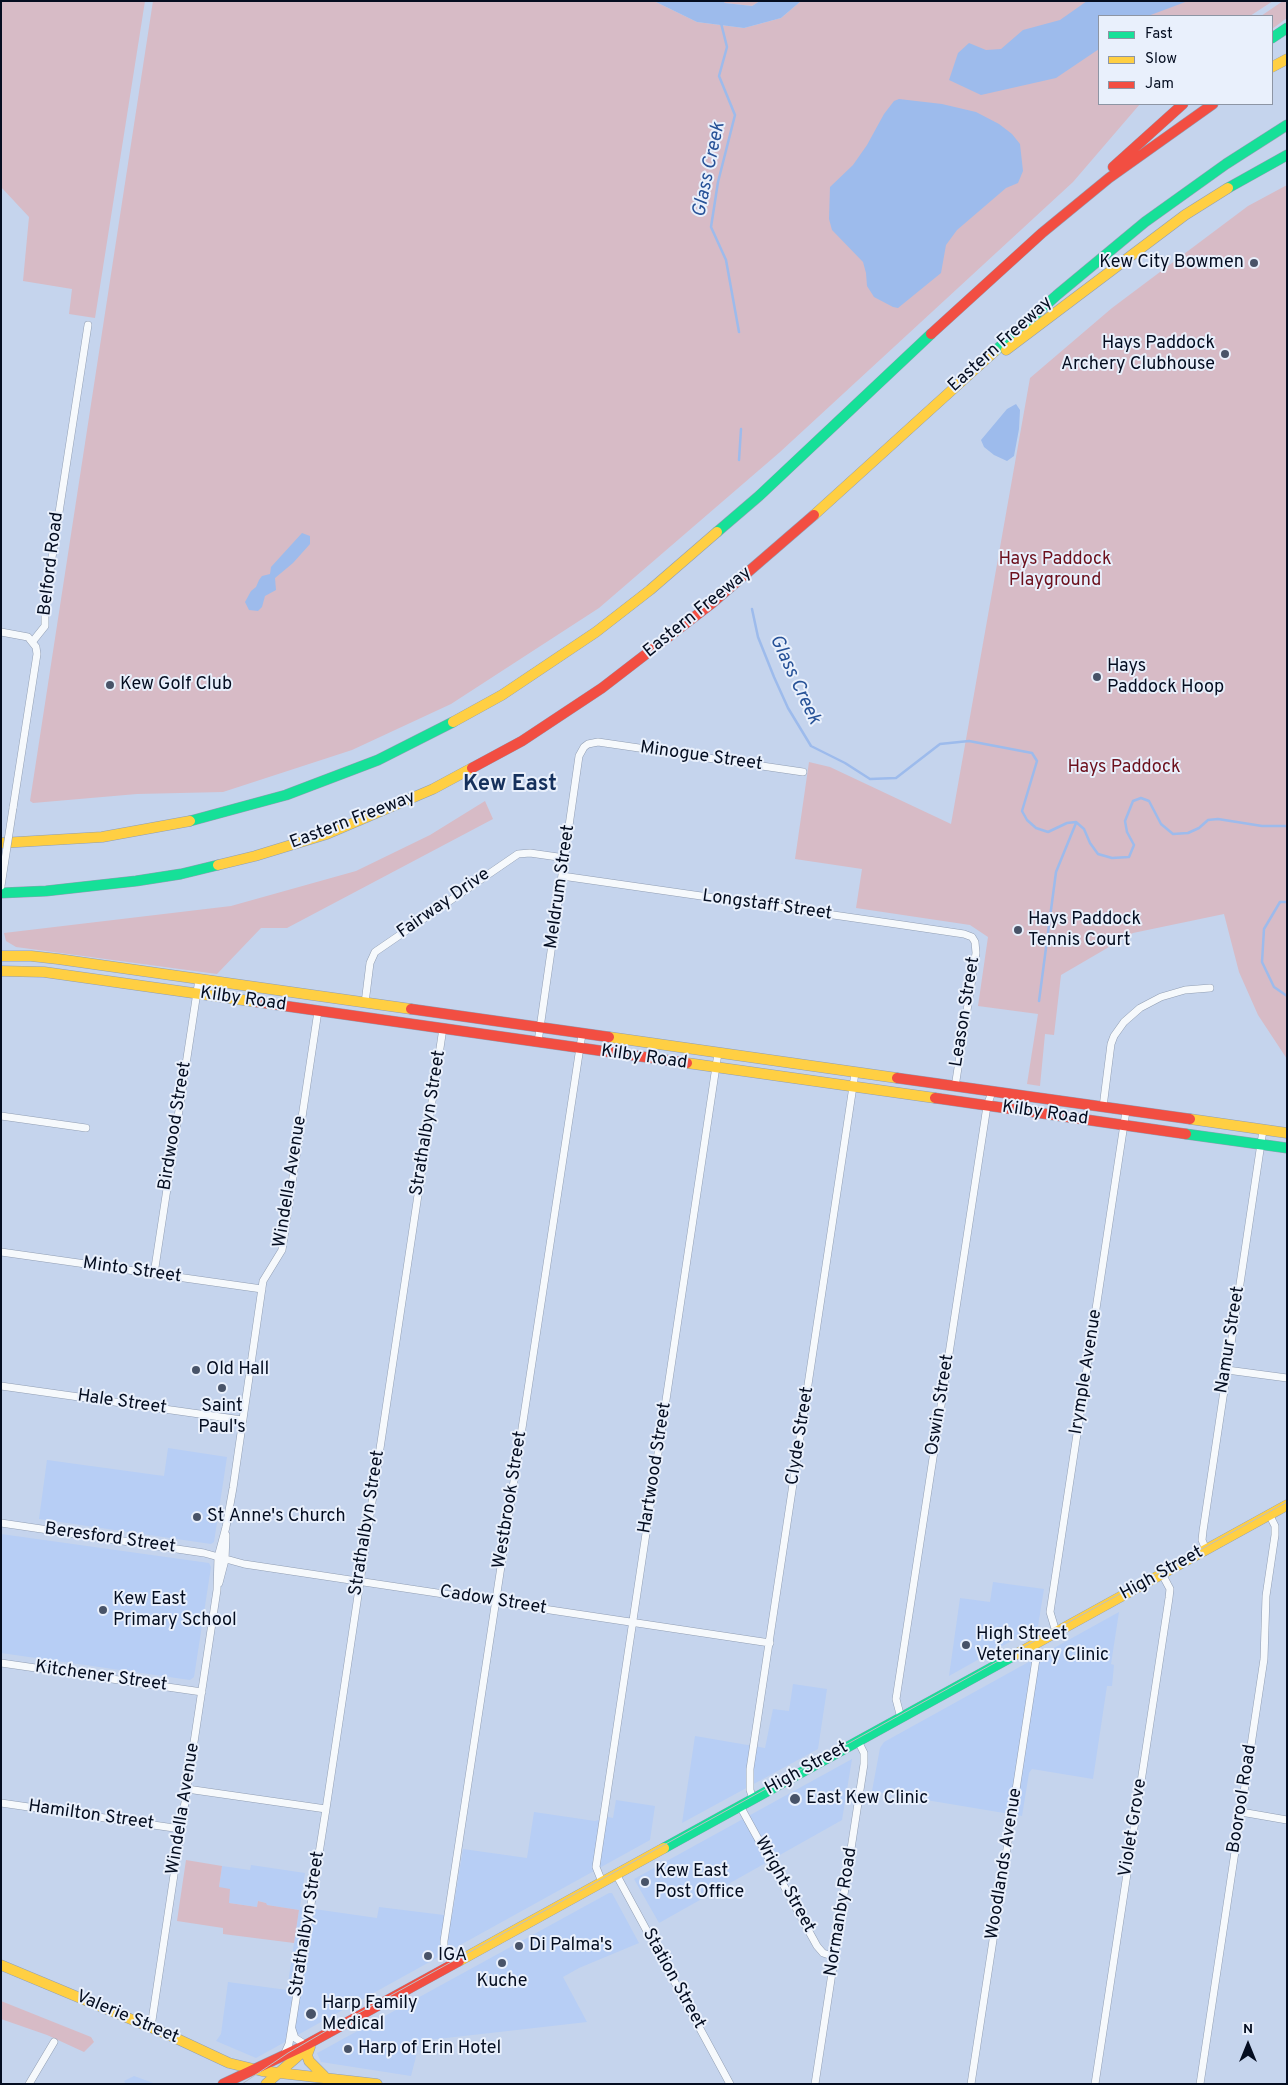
<!DOCTYPE html>
<html>
<head>
<meta charset="utf-8">
<style>
  body { margin:0 }
  #map { position:relative; width:1288px; height:2085px; overflow:hidden; background:#c5d4ed; font-family:Overpass,sans-serif }
  canvas { display:block }
  .frame { position:absolute; inset:0; border:2px solid #040d20; pointer-events:none }
  .legend { position:absolute; left:1098px; top:15px; width:175px; height:90px; box-sizing:border-box; background:#e9f0fc; border:1px solid #8d95a4; margin:0; padding:6px 9px; list-style:none; font-size:15px; color:#040d20 }
  .legend li { display:flex; align-items:center; gap:10px; height:25px }
  .legend b { width:25px; border:1px solid #8d95a4 }
  .north { position:absolute; left:1223px; top:2020px; width:50px; height:50px; -webkit-text-stroke:4px #e9f0fc; paint-order:stroke; rotate:0deg; font-size:14px; font-weight:700; line-height:20px; text-align:center; color:#040d20 }
  .north::after { content:''; display:block; margin:auto; width:18px; height:22px; background:#040d20; clip-path:polygon(50% 0,100% 100%,50% 72%,0 100%) }
</style>
</head>
<body>
<div id="map">
<canvas width="1288" height="2085"></canvas>
<div class="frame"></div>
<ul class="legend">
<li><b style="height:6px;background:#16e098"></b>Fast</li>
<li><b style="height:6px;background:#ffcf43"></b>Slow</li>
<li><b style="height:6px;background:#f24e42"></b>Jam</li>
</ul>
<div class="north">N</div>
</div>
<script>
const context = document.querySelector('canvas').getContext('2d');
context.lineJoin = 'round';
function paint(path, color) {
  context.fillStyle = color;
  context.fill(path, 'evenodd');
}
function toPath(rows) {
  const path = new Path2D();
  for (const r of rows) {
    path.moveTo(r[0], r[1]);
    for (let i = 2; i < r.length; i += 2) path.lineTo(r[i], r[i + 1]);
  }
  return path;
}
function strokePath(path, color, width, dash) {
  context.strokeStyle = color;
  context.lineWidth = width;
  context.lineCap = dash ? 'butt' : 'round';
  context.setLineDash(dash || []);
  context.stroke(path);
}
function write(font, color, halo, rows, align = 'center') {
  context.font = font + ' Overpass,sans-serif';
  context.lineWidth = 4;
  context.setLineDash([]);
  context.textBaseline = 'middle';
  context.strokeStyle = halo;
  context.fillStyle = color;
  for (const [text, x, y, turn = 0] of rows) {
    context.save();
    context.translate(x, y);
    context.rotate((+turn || 0) * Math.PI / 180);
    context.textAlign = isNaN(turn) ? turn : align;
    if (halo) context.strokeText(text, 0, 0);
    context.fillText(text, 0, 0);
    context.restore();
  }
}
const built = toPath([
  [168,1448,227,1457,214,1542,211,1544,39,1519,47,1460,164,1476],
  [1,1534,209,1563,211,1567,194,1677,190,1680,1,1653],
  [993,1582,1044,1589,1038,1626,949,1676,960,1598,990,1602],
  [1119,1612,1111,1664,1114,1665,1112,1686,1107,1686,1093,1779,1032,1769,1029,1773,1022,1816,872,1791,880,1748,884,1742],
  [793,1684,827,1689,818,1749,682,1823,695,1736,765,1748,773,1709,789,1711],
  [852,1759,842,1820,659,1923,634,1879],
  [616,1800,655,1806,650,1840,256,2058,216,2041,221,2034,228,1982,287,1990,299,1910,266,1905,266,1903,258,1901,257,1907,229,1903,219,1887,222,1866,250,1870,251,1865,305,1873,300,1907,377,1918,379,1907,452,1916,463,1849,527,1858,534,1812,595,1821,608,1817,613,1818],
  [609,1893,612,1893,639,1943,579,1968,563,1977,587,2022,420,2041,411,2076,321,2062,317,2053,321,2051],
  [134,2076,156,2084,126,2084,124,2081]
]);
const green = toPath([
  [1,1,145,1,95,318,69,314,72,289,23,281,29,217,1,187],
  [153,1,654,1,697,22,744,28,781,18,801,1,1273,1,1250,16,1099,16,1099,104,1140,104,1073,182,780,452,599,608,451,704,352,750,223,792,137,794,33,803,30,801],
  [723,1,760,1,752,6,725,3],
  [1283,1,1287,1,1287,18,1272,29,1272,16,1261,16],
  [1287,185,1287,1059,1258,1015,1239,972,1224,914,1133,933,1061,975,1054,1035,1045,1034,1040,1086,1027,1084,1038,1014,978,1006,988,937,970,925,856,908,862,869,795,859,809,762,830,767,951,824,1030,378,1112,308,1248,206],
  [485,801,493,819,287,928,261,928,217,974,16,947,6,941,4,933,231,906,356,871,430,835],
  [186,1860,222,1866,219,1887,230,1889,229,1903,257,1907,258,1901,266,1903,267,1905,299,1910,294,1943,223,1934,223,1928,177,1921],
  [1,2001,91,2037,94,2042,84,2052,47,2035,1,2019]
]);
const water = toPath([
  [654,1,723,1,725,3,752,6,760,1,801,1,781,18,744,28,697,22],
  [1087,1,1188,1,1148,16,1099,16,1099,49,1056,78,981,95,949,80,958,53,969,43,986,50,1001,49,1023,30,1060,20],
  [899,99,942,104,976,112,999,124,1012,134,1020,144,1023,171,1018,183,1006,188,957,230,946,245,941,273,898,308,893,307,874,297,867,286,866,273,863,262,832,230,829,219,830,187,853,165,867,145,884,114,894,101],
  [1016,404,1020,410,1019,429,1014,456,1007,461,994,455,984,447,981,440,1007,409],
  [302,533,310,536,310,544,293,563,275,578,276,590,265,596,262,607,258,611,249,610,245,602,251,591,256,587,259,580,262,576,270,574,271,567]
]);
const stream = toPath([
  [721,23,727,47,719,76,735,115,718,182,711,227,726,260,739,332],
  [739,460,741,429],
  [752,609,758,637,774,677,788,708,811,746,845,763,870,779,896,778,940,744,969,741,1032,753,1037,761,1022,811,1027,820,1036,828,1048,832,1067,823,1076,822,1084,829,1090,843,1098,854,1112,858,1129,857,1134,845,1127,832,1125,821,1133,801,1141,798,1149,801,1161,824,1173,834,1188,833,1199,828,1208,820,1218,819,1262,826,1287,826],
  [1287,902,1280,902,1264,929,1262,962,1274,987,1287,996],
  [1039,1001,1056,872,1076,823]
]);
const street = toPath([
  [1,632,28,637,36,647,37,654,13,808],
  [33,641,45,626,45,603,88,325],
  [562,876,903,925,964,934,972,937,975,942,976,953,955,1087],
  [365,1003,370,963,375,952,518,854,530,853,565,858],
  [538,1042,579,756,584,747,588,744,598,742,803,772],
  [1103,1107,1111,1044,1114,1036,1124,1022,1140,1008,1161,997,1185,990,1210,988],
  [1,1116,86,1128],
  [1,1252,262,1289],
  [154,1274,199,979],
  [1227,1370,1287,1378],
  [1,1386,242,1420],
  [1,1523,204,1553,244,1564,770,1643],
  [1206,1550,1202,1540,1203,1531,1263,1130],
  [219,1583,225,1560,226,1535],
  [1056,1632,1050,1612,1126,1111],
  [1,1663,202,1692],
  [901,1718,896,1699,987,1106,992,1092],
  [187,1789,326,1809],
  [753,1799,750,1790,750,1769,855,1073],
  [1,1803,181,1829],
  [740,1806,817,1946,823,1953,835,1957],
  [1241,1812,1287,1820],
  [616,1874,730,2084],
  [602,1882,596,1867,718,1053],
  [452,1964,444,1948,444,1941,582,1034],
  [151,2027,217,1590,218,1557,226,1527,233,1488,263,1281,282,1250,318,1011],
  [292,2029,295,2038,306,2045],
  [284,2055,289,2044,326,1809,443,1028],
  [29,2084,54,2042],
  [815,2084,864,1764,864,1753,858,1741],
  [971,2084,1036,1659,1034,1644],
  [1095,2084,1169,1598,1170,1589,1162,1574],
  [1200,2084,1264,1659,1266,1596,1275,1535,1275,1526,1269,1514]
]);
const fast = toPath([
  [1272,38,1287,28],
  [1228,188,1287,155],
  [995,351,1057,295,1145,222,1226,164,1287,125],
  [717,532,759,496,931,334],
  [190,821,286,795,378,760,453,722],
  [1,893,46,891,136,881,181,874,218,865],
  [1186,1134,1287,1148],
  [664,1848,1013,1656]
]);
const slow = toPath([
  [1272,67,1287,59],
  [1006,350,1185,215,1228,188],
  [814,515,995,351],
  [453,722,502,695,596,632,650,590,717,532],
  [1,843,102,837,190,821],
  [218,865,255,856,327,834,433,789,472,768],
  [1,956,31,956,58,959,411,1009],
  [1,971,44,972,257,1002],
  [609,1037,897,1078],
  [687,1063,935,1098],
  [1190,1119,1287,1133],
  [1013,1656,1287,1505],
  [459,1961,664,1848],
  [1,1965,169,2035,229,2063,262,2071,377,2084],
  [310,2047,307,2055,309,2061,324,2076],
  [266,2084,306,2049]
]);
const jam = toPath([
  [1113,167,1183,104],
  [931,334,1042,233,1109,178,1213,104],
  [472,768,522,741,602,688,711,604,814,515],
  [257,1002,687,1063],
  [411,1009,609,1037],
  [897,1078,1190,1119],
  [935,1098,1186,1134],
  [223,2084,306,2045,459,1961]
]);
const tram = toPath([
  [242,2084,288,2053,326,2031,1287,1502]
]);
const streetBridge = toPath([
  [1,886,13,808]
]);
const markers = [
  [1254,263,5,"#485368"],
  [1225,354,5,"#485368"],
  [1097,677,5,"#485368"],
  [110,685,5,"#485368"],
  [1018,930,5,"#485368"],
  [196,1370,5,"#485368"],
  [222,1388,5,"#485368"],
  [197,1517,5,"#485368"],
  [103,1610,5,"#485368"],
  [966,1645,5,"#485368"],
  [795,1799,6,"#485368"],
  [645,1882,5,"#485368"],
  [519,1946,5,"#485368"],
  [428,1956,5,"#485368"],
  [502,1963,5,"#485368"],
  [311,2014,6,"#485368"],
  [348,2049,5,"#485368"]
];
const poiNames = [
  ["Kew City Bowmen",1244,263,"right"],
  ["Hays Paddock",1215,344,"right"],
  ["Archery Clubhouse",1215,365,"right"],
  ["Hays",1107,667],
  ["Paddock Hoop",1107,688],
  ["Kew Golf Club",120,685],
  ["Hays Paddock",1028,920],
  ["Tennis Court",1028,941],
  ["Old Hall",206,1370],
  ["Saint",222,1407,"center"],
  ["Paul's",222,1428,"center"],
  ["St Anne's Church",207,1517],
  ["Kew East",113,1600],
  ["Primary School",113,1621],
  ["High Street",976,1635],
  ["Veterinary Clinic",976,1656],
  ["East Kew Clinic",806,1799],
  ["Kew East",655,1872],
  ["Post Office",655,1893],
  ["Di Palma's",529,1946],
  ["IGA",438,1956],
  ["Kuche",502,1982,"center"],
  ["Harp Family",322,2004],
  ["Medical",322,2025],
  ["Harp of Erin Hotel",358,2049]
];
const streetNames = [
  ["Eastern Freeway",1001,345,-42],
  ["Belford Road",52,564,-83],
  ["Eastern Freeway",698,613,-39],
  ["Minogue Street",701,757,8],
  ["Eastern Freeway",353,821,-21],
  ["Meldrum Street",561,887,-82],
  ["Fairway Drive",444,904,-35],
  ["Longstaff Street",767,906,8],
  ["Kilby Road",243,1000,8],
  ["Leason Street",966,1012,-81],
  ["Kilby Road",644,1058,8],
  ["Kilby Road",1045,1114,8],
  ["Strathalbyn Street",429,1123,-81],
  ["Birdwood Street",176,1126,-81],
  ["Windella Avenue",291,1182,-81],
  ["Minto Street",132,1271,8],
  ["Namur Street",1231,1340,-81],
  ["Irymple Avenue",1087,1372,-81],
  ["Hale Street",122,1403,8],
  ["Oswin Street",941,1405,-81],
  ["Clyde Street",801,1436,-81],
  ["Hartwood Street",656,1468,-81],
  ["Westbrook Street",511,1500,-81],
  ["Strathalbyn Street",368,1523,-81],
  ["Beresford Street",110,1539,8],
  ["High Street",1162,1574,-29],
  ["Cadow Street",493,1601,9],
  ["Kitchener Street",101,1677,8],
  ["High Street",807,1769,-29],
  ["Boorool Road",1243,1799,-81],
  ["Windella Avenue",184,1809,-81],
  ["Hamilton Street",91,1816,8],
  ["Violet Grove",1134,1828,-81],
  ["Woodlands Avenue",1005,1864,-81],
  ["Wright Street",784,1885,61],
  ["Normanby Road",842,1912,-81],
  ["Strathalbyn Street",308,1924,-81],
  ["Station Street",673,1979,61],
  ["Valerie Street",127,2018,23]
];
const parkNames = [
  ["Hays Paddock",1055,560],
  ["Playground",1055,581],
  ["Hays Paddock",1124,768]
];
const waterNames = [
  ["Glass Creek",710,170,-78],
  ["Glass Creek",794,680,65]
];
const districtNames = [
  ["Kew East",510,786]
];
paint(built, '#b7cef5');
paint(green, '#d7bbc6');
paint(water, '#9dbbec');
strokePath(stream, '#9dbbec', 2.5);
strokePath(street, '#919eb3', 8);
strokePath(fast, '#919eb3', 11);
strokePath(slow, '#919eb3', 11);
strokePath(jam, '#919eb3', 11);
strokePath(street, '#f6f9fc', 7);
strokePath(fast, '#16e098', 10);
strokePath(slow, '#ffcf43', 10);
strokePath(jam, '#f24e42', 10);
strokePath(tram, '#bbbfc5', 1);
strokePath(streetBridge, '#919eb3', 8, []);
strokePath(streetBridge, '#f6f9fc', 7);
for (const [x, y, r, color] of markers) {
  const dot = new Path2D();
  dot.arc(x, y, r, 0, 2 * Math.PI);
  context.fillStyle = color;
  context.fill(dot);
  strokePath(dot, '#e9f0fc', 2);
}
write('18px', '#040d20', '#e9f0fc', poiNames, 'left');
write('18px', '#040d20', '#e9f0fc', streetNames);
write('18px', '#6c101d', '#e9f0fc', parkNames);
write('italic 19px', '#265197', '#e9f0fc', waterNames);
write('bold 22px', '#15305c', '#e9f0fc', districtNames);
</script>
</body>
</html>
